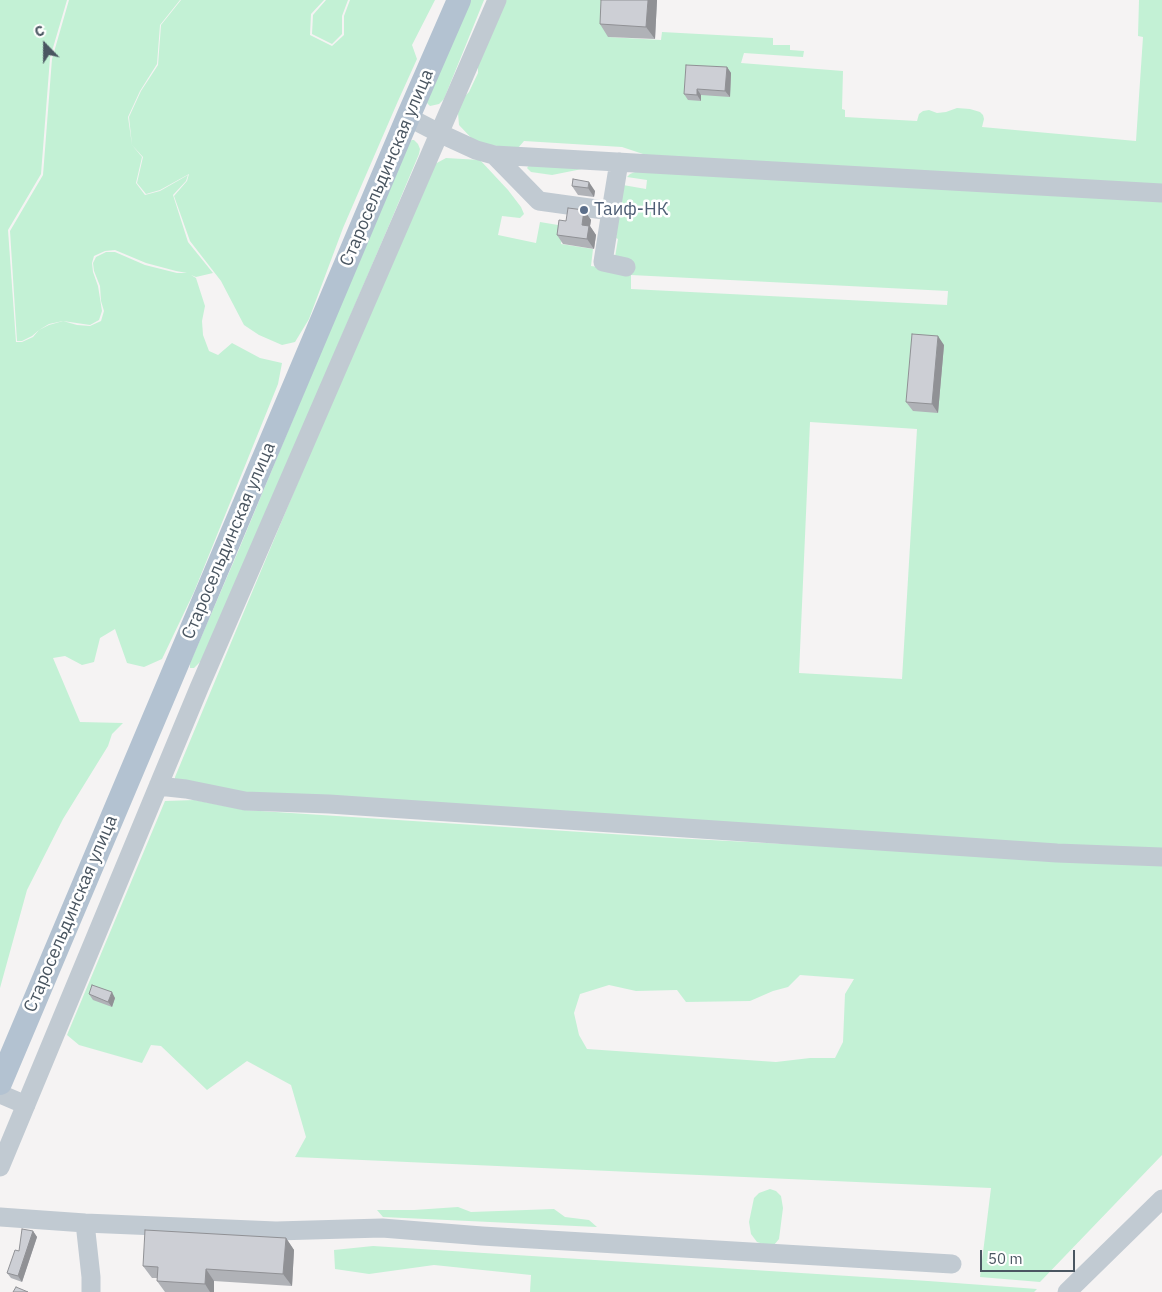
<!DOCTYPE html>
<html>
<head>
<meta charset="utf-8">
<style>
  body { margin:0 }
  #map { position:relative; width:1162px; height:1292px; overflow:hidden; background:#f5f3f3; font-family:"IBM Plex Sans",sans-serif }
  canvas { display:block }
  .north { position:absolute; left:20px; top:20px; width:50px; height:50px; -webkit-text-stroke:4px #fff; paint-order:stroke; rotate:338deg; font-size:14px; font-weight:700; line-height:20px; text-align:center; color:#4a5661 }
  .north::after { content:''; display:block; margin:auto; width:18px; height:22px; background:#4a5661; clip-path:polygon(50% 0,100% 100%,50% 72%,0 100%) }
  .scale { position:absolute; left:980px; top:1250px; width:95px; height:22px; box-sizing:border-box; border:2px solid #4a5661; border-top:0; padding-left:6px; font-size:15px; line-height:18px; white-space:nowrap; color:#4a5661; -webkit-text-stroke:4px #fff; paint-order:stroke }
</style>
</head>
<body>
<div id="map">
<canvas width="1162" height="1292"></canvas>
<div class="north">С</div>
<div class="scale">50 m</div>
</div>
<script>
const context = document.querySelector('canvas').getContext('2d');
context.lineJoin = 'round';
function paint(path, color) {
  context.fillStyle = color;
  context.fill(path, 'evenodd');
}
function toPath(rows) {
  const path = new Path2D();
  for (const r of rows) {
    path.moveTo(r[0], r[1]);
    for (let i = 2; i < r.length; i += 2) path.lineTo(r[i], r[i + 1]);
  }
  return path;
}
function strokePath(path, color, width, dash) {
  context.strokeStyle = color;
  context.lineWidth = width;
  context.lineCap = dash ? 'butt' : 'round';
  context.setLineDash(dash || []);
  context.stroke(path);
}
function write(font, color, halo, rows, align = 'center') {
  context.font = font + ' "IBM Plex Sans",sans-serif';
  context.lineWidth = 5;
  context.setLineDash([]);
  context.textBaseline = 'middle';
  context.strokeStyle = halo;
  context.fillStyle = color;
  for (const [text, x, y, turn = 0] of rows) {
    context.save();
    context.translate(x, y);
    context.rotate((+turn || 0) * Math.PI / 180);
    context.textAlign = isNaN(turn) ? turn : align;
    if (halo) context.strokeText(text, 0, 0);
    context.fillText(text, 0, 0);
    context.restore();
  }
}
const green = toPath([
  [0,0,67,0,50,58,41,174,8,230,16,342,22,342,33,337,39,330,49,325,63,321,77,325,90,326,101,321,104,311,101,301,100,286,94,271,93,263,96,257,106,252,115,252,145,265,177,273,187,273,176,271,146,263,115,250,105,251,94,256,92,263,93,272,98,286,102,311,99,320,90,325,63,321,49,324,39,330,32,336,22,341,17,341,10,231,43,175,52,59,69,0,180,0,160,25,157,64,140,91,128,117,132,145,142,157,136,183,145,195,160,191,188,175,186,181,173,195,188,242,213,273,196,277,191,275,196,278,205,306,202,321,203,335,209,351,218,355,232,343,260,358,282,363,278,384,194,592,162,659,144,667,127,663,115,629,100,638,94,662,82,665,65,656,53,658,80,722,123,723,112,734,108,746,63,819,27,890,0,988],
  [181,0,324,0,311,14,310,35,332,46,344,35,344,16,350,0,435,0,412,45,417,59,398,101,343,228,309,319,295,342,282,345,259,335,244,325,221,281,190,241,174,196,187,181,189,174,160,190,146,194,137,183,143,157,132,145,129,117,141,91,158,65,161,25],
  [326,0,348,0,342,16,342,34,332,44,312,34,313,15],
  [468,0,484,0,444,99,439,104,430,106,427,103,427,98],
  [503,0,610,0,608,37,661,40,662,32,773,38,773,45,790,45,790,50,804,51,803,57,744,53,741,63,843,71,842,109,845,110,845,117,917,121,919,114,923,111,929,110,937,113,946,112,957,108,970,109,980,112,983,115,984,119,982,127,1136,141,1143,37,1138,36,1139,0,1162,0,1162,186,649,156,622,147,524,141,518,148,477,144,459,125,458,113,461,100,469,92,478,73,478,59],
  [412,140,414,140,418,144,420,149,419,154,390,223,204,658,194,668,190,668,190,663,237,554,408,142],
  [446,158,480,160,508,190,521,207,524,214,520,218,502,216,498,235,536,243,540,222,564,226,561,244,593,249,591,266,627,271,615,257,618,239,616,238,623,185,646,189,647,180,627,177,630,174,640,170,1162,199,1162,851,248,797,175,783,175,777,406,223,435,164],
  [631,275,948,291,947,305,631,289],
  [810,422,917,429,902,679,799,673],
  [530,164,582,169,552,175,531,172,527,168],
  [195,800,245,810,673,838,1162,864,1162,1155,1040,1282,980,1277,991,1188,295,1157,306,1137,291,1085,247,1061,207,1090,161,1046,151,1045,142,1063,79,1045,67,1035,165,801],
  [800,975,854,979,845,994,843,1042,835,1058,810,1058,776,1062,587,1049,579,1035,574,1013,580,994,609,985,636,991,677,990,686,1002,750,1001,773,991,788,987],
  [770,1189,776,1191,781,1196,783,1208,779,1239,774,1245,766,1245,757,1242,751,1234,749,1222,754,1198,759,1193],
  [458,1207,471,1212,554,1209,565,1217,589,1220,597,1227,383,1217,377,1210,414,1210],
  [373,1246,928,1281,1037,1289,1034,1292,530,1292,531,1275,434,1265,369,1274,335,1269,334,1250]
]);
const minor = toPath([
  [408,117,439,133,476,150,494,155,1162,193],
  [494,155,539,201,611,211,619,162],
  [611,211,603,262,626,267],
  [158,786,186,789,245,801,329,804,1057,853,1162,857],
  [0,1094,26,1105],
  [0,1167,199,688,497,0],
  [0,1217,85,1223,276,1231,382,1228,482,1236,952,1264],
  [85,1223,91,1277,91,1292],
  [1067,1292,1162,1199]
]);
const major = toPath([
  [0,1083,408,117,459,0]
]);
const wall = toPath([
  [657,0,655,39,608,37,600,24],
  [727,67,731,73,730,97,701,95,701,101,688,100,684,94],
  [573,179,595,191,594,197,578,195,572,186],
  [584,210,591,220,590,226,596,235,594,249,563,244,557,235,566,221],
  [944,345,938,413,913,411,906,402],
  [89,994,115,998,112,1007,93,1000],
  [33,1231,37,1237,22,1282,11,1278,7,1273,19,1251],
  [286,1238,294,1250,292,1286,214,1281,214,1292,165,1292,157,1281,157,1278,152,1278,143,1266]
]);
const shadedWall = toPath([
  [648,0,657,0,655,39,646,27],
  [727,67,731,73,730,97,725,91],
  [697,89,701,95,701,101,697,95],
  [589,182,595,191,594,197,588,188],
  [584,210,591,220,590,226,596,235,594,249,587,239,582,225],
  [938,336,944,345,938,413,932,404],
  [112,992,115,998,112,1007,108,1002],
  [33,1231,37,1237,22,1282,18,1276],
  [286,1238,294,1250,292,1286,283,1274],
  [206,1269,214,1281,214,1292,210,1292,205,1284]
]);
const building = toPath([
  [601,0,648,0,646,27,600,24,601,0],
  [686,65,727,67,725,91,697,89,697,95,684,94,686,65],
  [573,179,589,182,588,188,572,186,573,179],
  [568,208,584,210,582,225,589,226,587,239,557,235,559,220,566,221,568,208],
  [912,334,938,336,932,404,906,402,912,334],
  [92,985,112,992,108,1002,89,994,92,985],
  [22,1229,33,1231,18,1276,7,1273,15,1250,19,1251,22,1229],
  [145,1230,286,1238,283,1274,206,1269,205,1284,157,1281,158,1267,143,1266,145,1230],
  [16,1287,28,1292,13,1292,16,1287]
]);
const markers = [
  [584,210,5,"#5c6f8a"]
];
const streetNames = [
  ["Старосельдинская улица",387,168,-67],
  ["Старосельдинская улица",229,541,-67],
  ["Старосельдинская улица",71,914,-67]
];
const serviceNames = [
  ["Таиф-НК",594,210]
];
paint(green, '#c3f1d5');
strokePath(minor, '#c1cad2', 19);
strokePath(major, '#b3c2d1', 24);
paint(wall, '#b0b2b7');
paint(shadedWall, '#909195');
paint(building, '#cdcfd5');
strokePath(building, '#909195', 1);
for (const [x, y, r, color] of markers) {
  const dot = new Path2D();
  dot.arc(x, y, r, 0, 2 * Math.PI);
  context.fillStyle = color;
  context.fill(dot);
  strokePath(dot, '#fff', 2);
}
write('18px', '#4a5661', '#fff', streetNames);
write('18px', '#4e5e75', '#fff', serviceNames, 'left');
</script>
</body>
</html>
